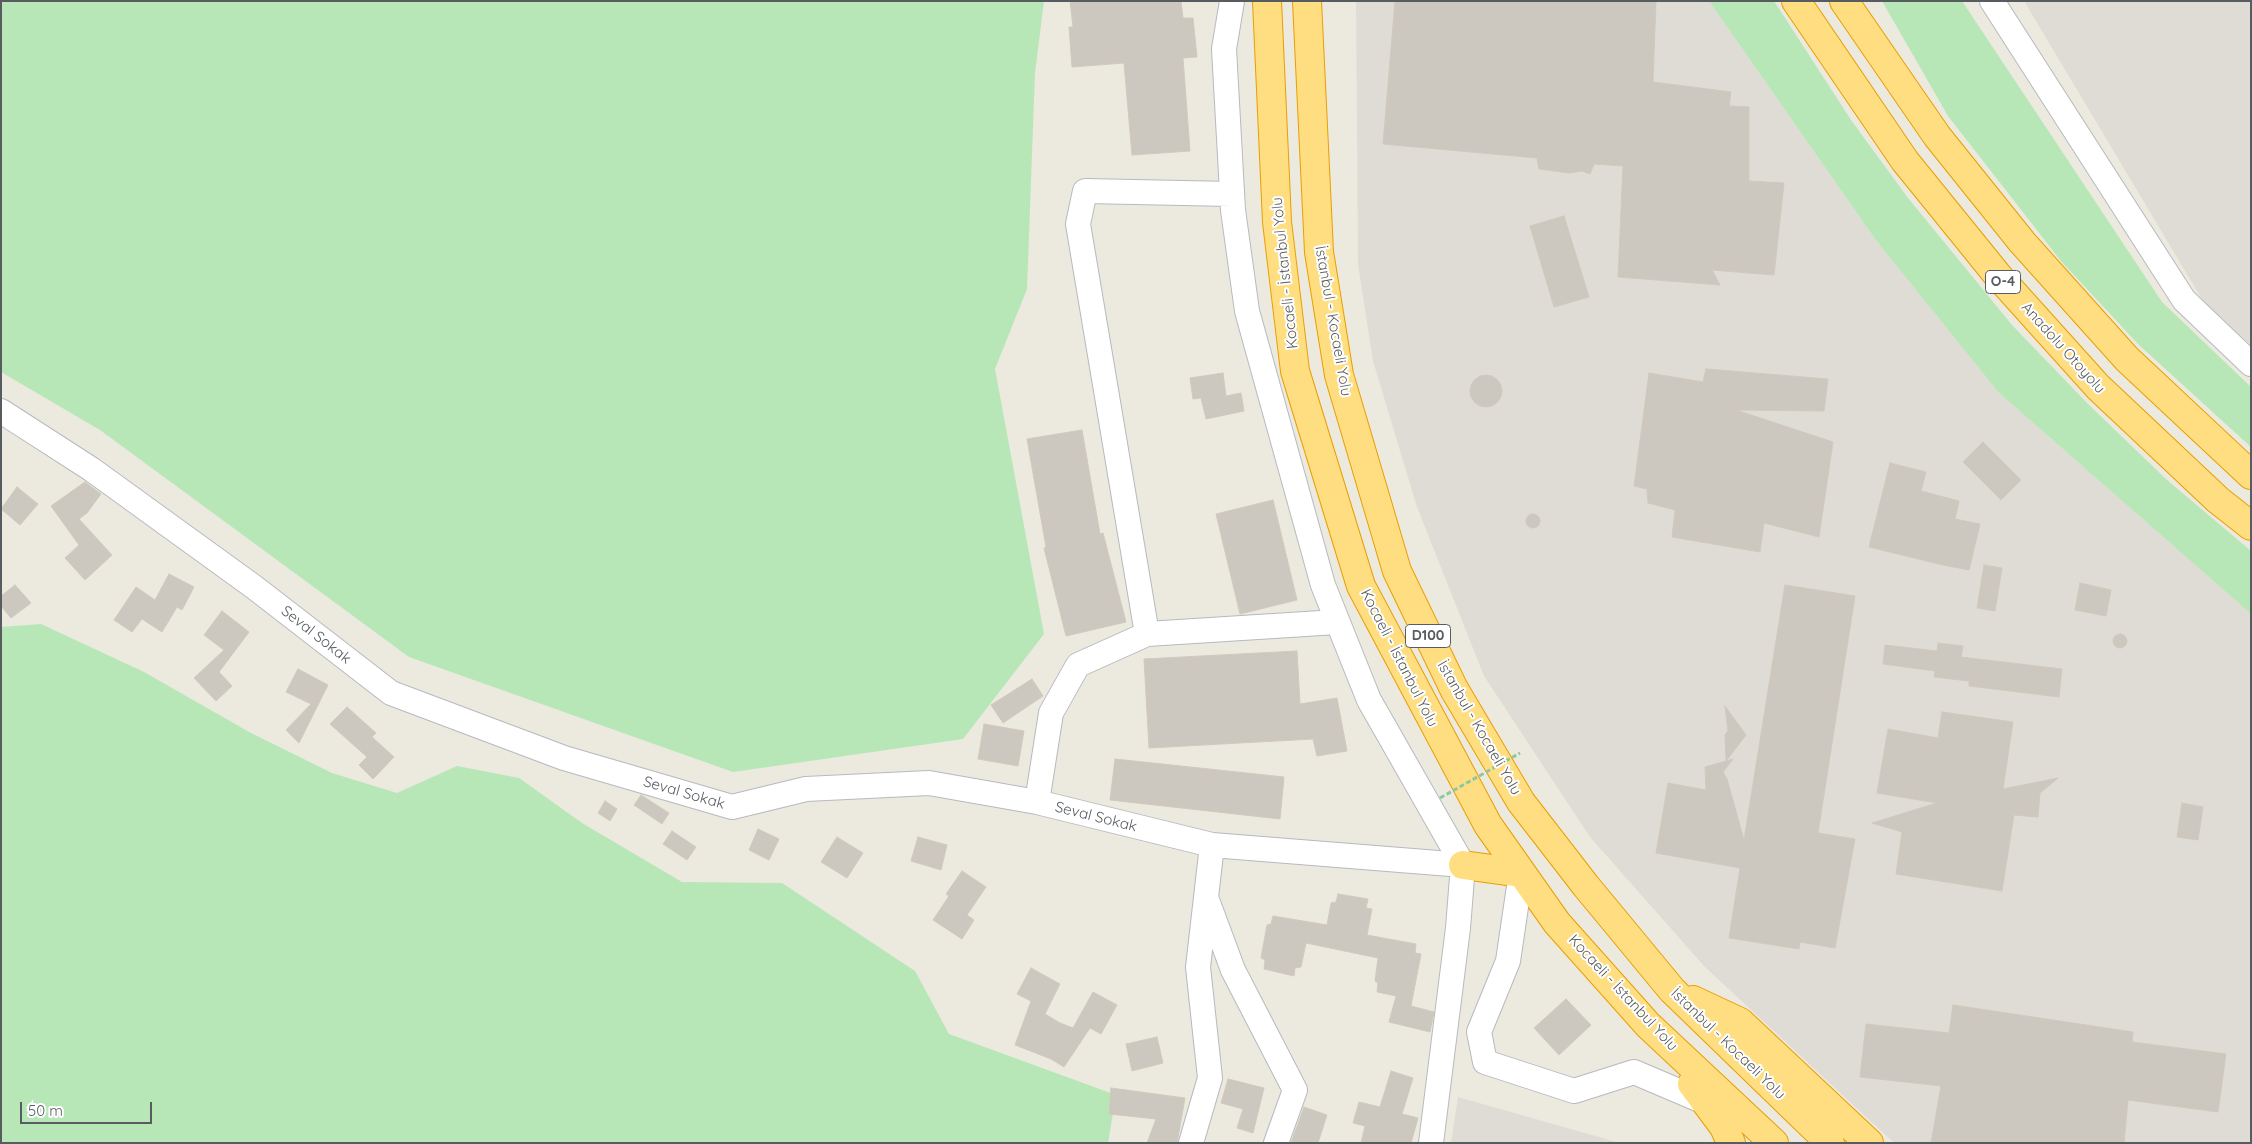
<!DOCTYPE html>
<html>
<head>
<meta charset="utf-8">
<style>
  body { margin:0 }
  #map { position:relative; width:2252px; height:1144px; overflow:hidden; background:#ece9de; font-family:Quicksand,sans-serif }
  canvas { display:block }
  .frame { position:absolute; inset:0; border:2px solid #575c61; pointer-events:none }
  .scale { position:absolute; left:20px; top:1102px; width:132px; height:22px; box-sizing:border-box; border:2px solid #575c61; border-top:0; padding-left:6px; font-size:15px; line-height:18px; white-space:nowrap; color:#575c61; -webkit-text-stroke:4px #fff; paint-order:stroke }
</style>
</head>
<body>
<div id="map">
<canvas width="2252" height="1144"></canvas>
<div class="frame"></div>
<div class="scale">50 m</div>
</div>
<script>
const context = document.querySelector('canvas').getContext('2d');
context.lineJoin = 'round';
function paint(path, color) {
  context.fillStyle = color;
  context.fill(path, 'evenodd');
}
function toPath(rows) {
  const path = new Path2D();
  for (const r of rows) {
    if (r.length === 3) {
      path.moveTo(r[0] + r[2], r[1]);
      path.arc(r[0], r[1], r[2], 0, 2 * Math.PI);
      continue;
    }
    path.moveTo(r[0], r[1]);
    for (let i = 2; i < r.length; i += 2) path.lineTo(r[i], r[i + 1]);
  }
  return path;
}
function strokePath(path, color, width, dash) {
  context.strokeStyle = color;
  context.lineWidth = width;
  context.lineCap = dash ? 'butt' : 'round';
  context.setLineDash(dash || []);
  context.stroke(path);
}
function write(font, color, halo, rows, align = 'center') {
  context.font = font + ' Quicksand,sans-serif';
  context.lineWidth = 4;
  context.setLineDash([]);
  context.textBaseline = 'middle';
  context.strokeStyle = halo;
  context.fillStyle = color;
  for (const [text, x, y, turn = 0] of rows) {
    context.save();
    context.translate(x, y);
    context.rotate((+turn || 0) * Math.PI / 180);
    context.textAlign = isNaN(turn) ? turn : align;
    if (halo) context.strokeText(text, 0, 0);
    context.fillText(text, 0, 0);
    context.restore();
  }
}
const industrial = toPath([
  [1356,1,1709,1,1875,239,1998,392,2251,614,2251,1143,1894,1143,1704,966,1590,837,1484,676,1417,507,1373,361,1358,264],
  [2024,1,2251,1,2251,354,2218,326],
  [1458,1097,1620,1143,1451,1143]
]);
const green = toPath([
  [1,1,1044,1,1035,73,1027,289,995,369,1044,634,963,739,733,772,409,657,100,430,1,372],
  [1709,1,1774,1,1851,120,1908,198,2012,325,2088,404,2167,480,2251,551,2251,614,1998,392,1875,239],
  [1882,1,1962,1,2162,302,2251,387,2251,447,2138,344,2061,261,1948,116],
  [41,624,144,672,251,733,332,773,397,793,457,766,519,778,582,823,682,882,782,883,915,971,949,1034,1116,1095,1108,1143,1,1143,1,627]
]);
const building = toPath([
  [1070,1,1181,1,1183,18,1193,18,1197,57,1183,58,1190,151,1132,155,1124,63,1072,67,1069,27,1073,27,1070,1],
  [1395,1,1656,1,1653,82,1731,92,1729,106,1749,107,1749,181,1784,183,1774,275,1712,270,1720,285,1618,277,1623,166,1594,164,1590,174,1582,171,1569,173,1539,169,1537,158,1383,144,1395,1],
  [1564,216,1589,297,1554,307,1530,226,1564,216],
  [1706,369,1828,379,1824,411,1736,410,1833,442,1819,537,1764,523,1760,552,1672,537,1675,510,1648,503,1647,489,1634,486,1649,373,1703,382,1706,369],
  [1223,373,1226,396,1241,393,1244,411,1206,419,1201,398,1193,399,1190,378,1223,373],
  [1486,391,16],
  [1082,430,1100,534,1103,533,1126,622,1066,636,1044,548,1046,547,1027,439,1082,430],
  [1983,442,2021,480,2001,500,1963,462,1983,442],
  [1890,463,1926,472,1921,491,1959,501,1955,519,1980,524,1969,570,1943,565,1869,547,1890,463],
  [85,482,101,494,87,513,79,519,112,555,85,580,65,558,79,545,51,506,85,482],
  [17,487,38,504,20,525,1,509,17,487],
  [1273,500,1297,600,1240,614,1216,514,1273,500],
  [1533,521,7],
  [1984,565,2002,568,1995,611,1977,608,1984,565],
  [169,574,194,587,182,610,177,607,162,632,142,619,132,632,114,620,136,587,155,600,169,574],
  [2080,583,2111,590,2106,616,2075,610,2080,583],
  [15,585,31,603,11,618,1,606,1,596,15,585],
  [1785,585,1855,596,1818,833,1855,839,1835,948,1800,942,1799,949,1729,938,1740,868,1656,853,1668,783,1706,790,1705,767,1733,759,1723,772,1727,779,1744,840,1785,585],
  [222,611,249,632,219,672,232,686,216,701,194,678,224,650,204,635,222,611],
  [2120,641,7],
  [1938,643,1963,646,1961,657,2062,669,2059,697,1969,686,1969,681,1934,677,1935,671,1883,664,1885,645,1937,651,1938,643],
  [1297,651,1300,704,1337,698,1347,751,1317,756,1313,739,1149,748,1144,659,1297,651],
  [298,669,328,685,299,743,286,730,311,704,286,692,298,669],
  [1032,679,1043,696,1003,723,991,705,1032,679],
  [1725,706,1746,735,1726,761,1725,735,1728,731,1725,706],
  [347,707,376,733,372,737,394,757,373,779,359,765,367,757,330,724,347,707],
  [1942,712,2013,722,2003,789,2058,778,2040,793,2038,817,2014,815,2002,891,1896,874,1902,832,1872,823,1937,803,1877,793,1888,729,1938,738,1942,712],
  [984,724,1024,731,1018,766,978,759,984,724],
  [1115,759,1284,777,1280,819,1110,800,1115,759],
  [641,795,669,813,662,824,634,805,641,795],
  [605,801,617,809,610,821,598,813,605,801],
  [2182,803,2203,807,2198,840,2177,837,2182,803],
  [758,829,779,839,769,860,749,850,758,829],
  [672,831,696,847,687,860,663,844,672,831],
  [837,837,863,853,847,878,821,862,837,837],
  [918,837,947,845,941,870,911,861,918,837],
  [962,871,986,887,967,915,974,920,962,939,933,920,949,896,946,894,962,871],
  [1338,894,1368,899,1366,908,1372,909,1367,935,1416,944,1415,953,1421,954,1411,1006,1434,1012,1430,1032,1389,1022,1396,996,1377,992,1378,983,1375,981,1378,958,1306,943,1301,967,1295,968,1294,976,1264,969,1265,960,1261,958,1267,925,1271,924,1273,916,1327,925,1331,903,1336,902,1338,894],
  [1031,968,1060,984,1045,1014,1060,1023,1073,1028,1093,992,1117,1005,1101,1034,1090,1028,1064,1067,1051,1059,1015,1045,1031,1001,1017,994,1031,968],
  [1566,999,1591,1025,1559,1055,1534,1028,1566,999],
  [1953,1005,2133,1032,2132,1042,2226,1054,2218,1112,2128,1100,2124,1143,1931,1143,1941,1086,1860,1077,1866,1024,1949,1033,1953,1005],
  [1157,1037,1163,1063,1132,1071,1126,1044,1157,1037],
  [1391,1071,1413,1078,1402,1114,1418,1118,1411,1143,1361,1143,1365,1126,1353,1123,1359,1102,1380,1107,1391,1071],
  [1228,1079,1264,1088,1253,1133,1237,1128,1243,1109,1221,1103,1228,1079],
  [1111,1088,1185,1098,1177,1143,1147,1143,1156,1119,1109,1114,1111,1088],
  [1304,1107,1327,1115,1318,1143,1291,1143,1304,1107]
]);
const minor = toPath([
  [1232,1,1224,49,1233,210,1247,311,1323,585,1369,700,1463,865,1458,928,1431,1143],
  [1992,1,2184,300,2251,364],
  [1,411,91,469,254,587,391,693,564,758,732,807,806,789,929,783,1037,802,1212,845,1463,865],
  [1147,634,1078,224,1085,191,1232,194],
  [1037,802,1051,713,1078,665,1147,634,1337,622],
  [1521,873,1508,961,1479,1032,1485,1062,1574,1091,1634,1072,1707,1103],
  [1207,900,1233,970,1295,1090,1276,1143],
  [1191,1143,1210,1078,1198,967,1212,845]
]);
const highway = toPath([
  [1267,1,1277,222,1295,371,1361,586,1488,825,1557,923,1648,1025,1774,1143],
  [1307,1,1319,252,1339,375,1397,571,1454,689,1521,802,1586,886,1672,990,1830,1143],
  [1796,1,1905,161,1999,277,2098,387,2218,500,2251,526],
  [1844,1,1937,136,2022,242,2127,359,2251,475],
  [1463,865,1521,873],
  [1693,1000,1740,1022,1869,1143],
  [1692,1084,1724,1127,1731,1143]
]);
const pathBridge = toPath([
  [1440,798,1520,753]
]);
const shields = [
  [2003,282,35],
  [1428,636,45]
];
const shieldNames = [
  ["O-4",2003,282],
  ["D100",1428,636]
];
const streetNames = [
  ["Kocaeli - İstanbul Yolu",1285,273,-96],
  ["İstanbul - Kocaeli Yolu",1333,321,80],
  ["Anadolu Otoyolu",2063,348,48],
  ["Seval Sokak",316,635,38],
  ["Kocaeli - İstanbul Yolu",1399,658,63],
  ["İstanbul - Kocaeli Yolu",1479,728,60],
  ["Seval Sokak",684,793,16],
  ["Seval Sokak",1096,817,14],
  ["Kocaeli - İstanbul Yolu",1623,993,47],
  ["İstanbul - Kocaeli Yolu",1728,1044,44]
];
paint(industrial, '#dfdcd6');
paint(green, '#b7e7b7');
paint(building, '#ccc7bf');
strokePath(building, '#d1cabc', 1);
strokePath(minor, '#b6babf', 26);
strokePath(highway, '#ea9e00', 30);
strokePath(minor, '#fff', 24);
strokePath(highway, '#ffde82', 28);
strokePath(pathBridge, '#8fc89f', 3, [5, 2.5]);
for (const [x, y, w] of shields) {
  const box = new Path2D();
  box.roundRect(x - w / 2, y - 11.5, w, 23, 4);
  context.fillStyle = '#fff';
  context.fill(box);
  strokePath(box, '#575c61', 1);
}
write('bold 14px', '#575c61', null, shieldNames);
write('15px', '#575c61', '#fff', streetNames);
</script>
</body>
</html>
